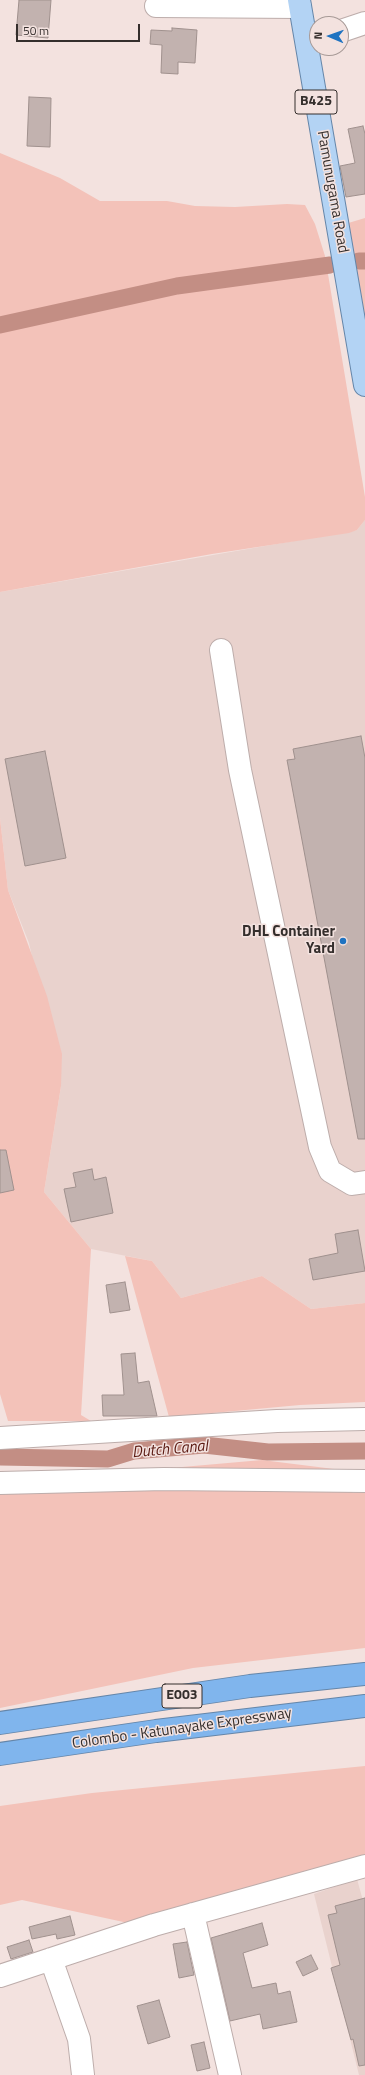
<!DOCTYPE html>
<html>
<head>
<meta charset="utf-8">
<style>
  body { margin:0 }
  #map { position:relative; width:365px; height:2075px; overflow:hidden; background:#f3e2df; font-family:"Titillium Web",sans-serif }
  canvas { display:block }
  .north { position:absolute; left:309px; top:16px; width:40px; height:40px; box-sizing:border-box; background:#f3e2df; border:1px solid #a79a97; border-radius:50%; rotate:272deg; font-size:11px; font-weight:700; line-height:16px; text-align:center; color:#342e2c }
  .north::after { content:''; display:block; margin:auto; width:14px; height:18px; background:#1f73c1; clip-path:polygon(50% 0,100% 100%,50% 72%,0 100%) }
  .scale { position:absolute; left:16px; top:24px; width:124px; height:18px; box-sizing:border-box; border:2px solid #342e2c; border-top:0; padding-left:5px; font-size:12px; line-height:14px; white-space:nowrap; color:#342e2c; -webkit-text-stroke:3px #f3e2df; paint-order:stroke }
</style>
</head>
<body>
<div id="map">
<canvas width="365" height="2075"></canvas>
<div class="north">N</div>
<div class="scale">50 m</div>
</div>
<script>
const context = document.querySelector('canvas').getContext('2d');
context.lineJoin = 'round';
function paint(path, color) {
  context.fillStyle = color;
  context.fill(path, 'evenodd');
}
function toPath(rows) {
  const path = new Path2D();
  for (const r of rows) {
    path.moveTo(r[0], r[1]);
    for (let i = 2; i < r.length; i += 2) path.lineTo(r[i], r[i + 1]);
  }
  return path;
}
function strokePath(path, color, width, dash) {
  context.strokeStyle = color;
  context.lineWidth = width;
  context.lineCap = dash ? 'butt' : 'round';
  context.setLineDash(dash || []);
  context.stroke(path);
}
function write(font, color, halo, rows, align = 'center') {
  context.font = font + ' "Titillium Web",sans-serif';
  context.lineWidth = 3;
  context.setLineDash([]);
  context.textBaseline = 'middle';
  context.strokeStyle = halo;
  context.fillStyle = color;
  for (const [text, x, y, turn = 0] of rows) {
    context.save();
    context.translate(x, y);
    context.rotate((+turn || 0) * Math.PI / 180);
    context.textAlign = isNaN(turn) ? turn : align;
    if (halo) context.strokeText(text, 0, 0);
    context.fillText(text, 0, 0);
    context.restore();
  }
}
const built = toPath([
  [365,520,365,1303,311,1309,262,1276,181,1298,152,1261,91,1249,44,1192,61,1086,29,943,8,890,0,818,0,592,357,530],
  [357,1879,365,1908,365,2075,359,2075,314,1894]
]);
const green = toPath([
  [0,153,60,178,100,201,167,201,195,206,235,207,287,204,305,205,315,224,325,256,365,497,365,520,357,530,349,533,212,554,0,592],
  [365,218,365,328,345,224],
  [0,818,8,890,47,996,62,1054,61,1086,44,1192,91,1249,81,1415,91,1421,8,1421,0,1394],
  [125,1256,152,1261,181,1298,262,1276,311,1309,365,1303,365,1402,300,1405,169,1417],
  [262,1460,334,1469,353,1493,365,1493,365,1648,193,1668,0,1708,0,1483],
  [365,1766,365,1860,142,1926,22,1900,0,1905,0,1806,92,1793]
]);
const canal = toPath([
  [359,261,365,261],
  [0,325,177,286,330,265],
  [0,1457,108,1459,134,1451,204,1445,268,1452,365,1451]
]);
const building = toPath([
  [19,0,51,0,48,38,16,35,19,0],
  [172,28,197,30,195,63,178,62,178,74,161,73,162,45,150,44,151,30,172,31,172,28],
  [29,97,51,98,50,147,27,146,29,97],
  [363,126,365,134,365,194,346,197,340,166,355,163,348,129,363,126],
  [361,736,365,758,365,1139,358,1139,287,760,295,759,293,749,361,736],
  [45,751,66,858,25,866,5,759,45,751],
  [0,1150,6,1150,14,1190,0,1193,0,1150],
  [92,1169,94,1180,106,1177,113,1213,71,1222,64,1189,76,1187,73,1173,92,1169],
  [358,1230,365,1271,313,1280,309,1259,338,1253,335,1234,358,1230],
  [125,1282,130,1310,110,1313,106,1285,125,1282],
  [135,1353,138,1383,149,1381,157,1416,103,1416,102,1395,124,1395,121,1354,135,1353],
  [365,1898,365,2065,359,2066,353,2039,351,2040,331,1968,340,1965,328,1915,337,1913,335,1906,365,1898],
  [70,1916,75,1935,57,1939,56,1934,32,1939,29,1927,70,1916],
  [262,1923,268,1945,243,1953,252,1988,276,1983,278,1994,290,1991,297,2022,263,2029,260,2014,230,2021,211,1938,262,1923],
  [29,1940,33,1952,11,1959,7,1947,29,1940],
  [187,1942,194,1975,179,1978,173,1944,187,1942],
  [311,1955,318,1969,303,1976,296,1962,311,1955],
  [159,2000,170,2037,148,2044,137,2006,159,2000],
  [204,2042,210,2068,197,2071,191,2045,204,2042]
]);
const minor = toPath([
  [156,6,300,7],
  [341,31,365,23],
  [221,650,240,770,320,1147,330,1171,352,1184,365,1182],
  [0,1438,277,1421,365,1419],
  [0,1483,164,1479,365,1481],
  [193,1914,230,2075],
  [51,1959,79,2039,83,2075],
  [0,1976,154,1925,365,1866]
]);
const major = toPath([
  [299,0,365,385]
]);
const highway = toPath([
  [0,1723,250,1686,365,1674],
  [0,1754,156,1731,365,1706]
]);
const markers = [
  [343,941,4,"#1f73c1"]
];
const shields = [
  [316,102,42],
  [182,1696,40]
];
const shieldNames = [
  ["B425",316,102],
  ["E003",182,1696]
];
const streetNames = [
  ["Pamunugama Road",332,192,80],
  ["Colombo - Katunayake Expressway",182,1729,-8]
];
const poiNames = [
  ["DHL Container",335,932],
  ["Yard",335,949]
];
const waterNames = [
  ["Dutch Canal",170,1450,-5]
];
paint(built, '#e9d2cd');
paint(green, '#f3c2b9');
strokePath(canal, '#c38e84', 17);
paint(building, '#c2b2af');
strokePath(building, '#a0918e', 1);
strokePath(minor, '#bdadab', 24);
strokePath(major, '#6586a9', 24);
strokePath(highway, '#6586a9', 24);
strokePath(minor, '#fff', 22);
strokePath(major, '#b3d3f4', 22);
strokePath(highway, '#80b5ed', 22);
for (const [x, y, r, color] of markers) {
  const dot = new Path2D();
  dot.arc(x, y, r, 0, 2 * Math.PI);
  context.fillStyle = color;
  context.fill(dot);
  strokePath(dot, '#f3e2df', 1.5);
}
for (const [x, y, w] of shields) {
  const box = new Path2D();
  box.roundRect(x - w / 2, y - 12, w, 24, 3);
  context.fillStyle = '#f3e2df';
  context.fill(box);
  strokePath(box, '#342e2c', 1);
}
write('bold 14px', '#342e2c', null, shieldNames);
write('15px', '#342e2c', '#f3e2df', streetNames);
write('bold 15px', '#342e2c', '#f3e2df', poiNames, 'right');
write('italic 16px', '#5c1b13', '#f3e2df', waterNames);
</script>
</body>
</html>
